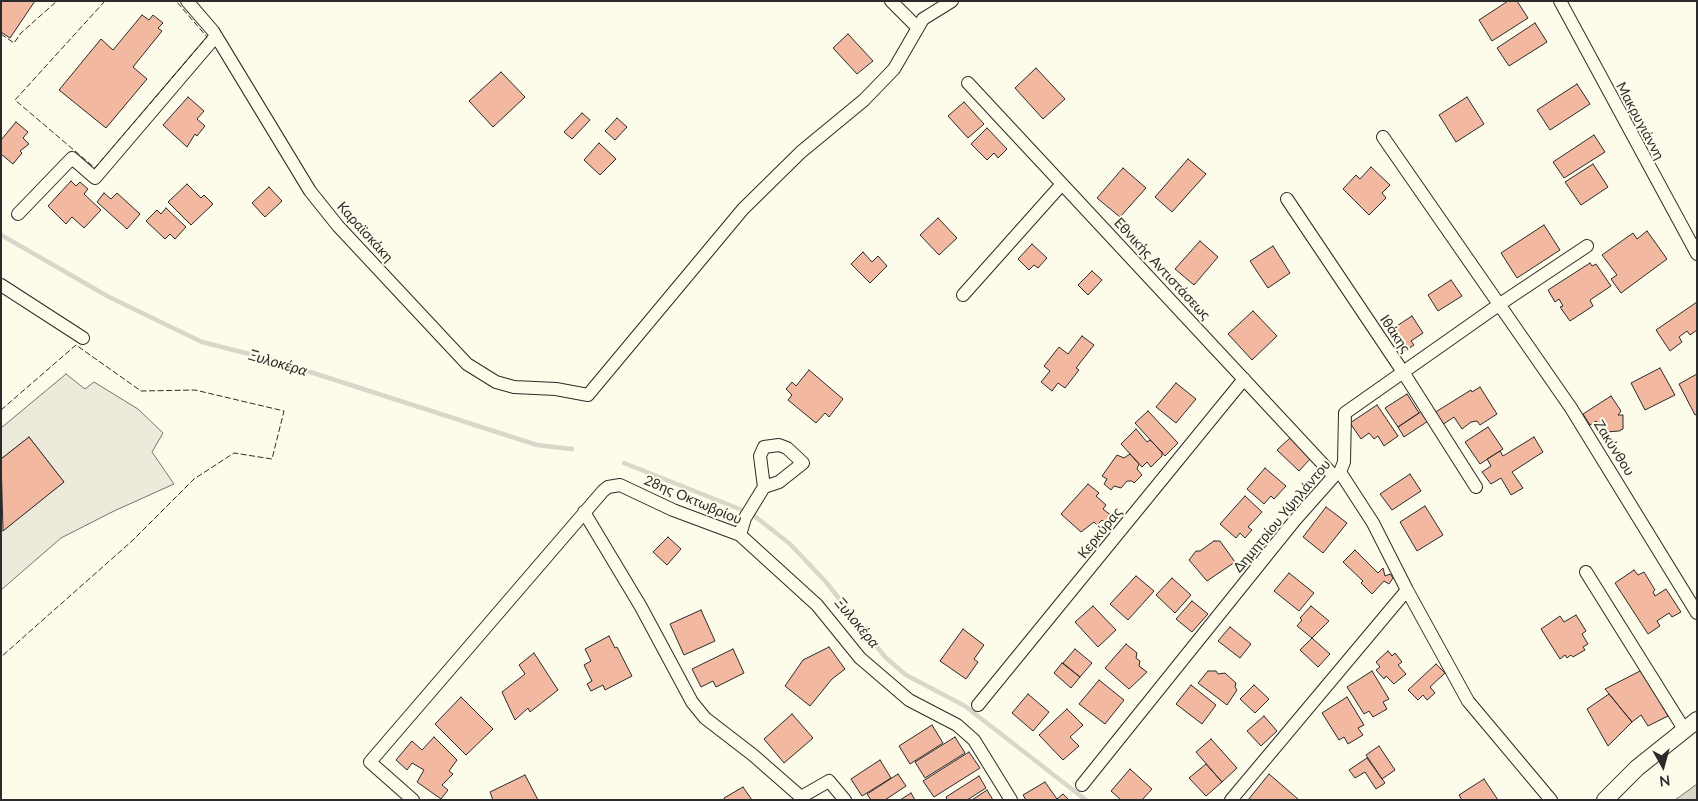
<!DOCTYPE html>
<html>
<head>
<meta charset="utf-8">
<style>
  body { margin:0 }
  #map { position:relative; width:1698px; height:801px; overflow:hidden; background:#fdfbea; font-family:Lato,sans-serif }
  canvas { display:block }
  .frame { position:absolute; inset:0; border:2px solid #2b2b2b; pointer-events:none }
  .north { position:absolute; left:1638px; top:741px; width:50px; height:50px; -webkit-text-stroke:4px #fdfbea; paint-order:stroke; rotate:173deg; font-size:14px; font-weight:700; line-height:20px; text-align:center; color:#2b2b2b }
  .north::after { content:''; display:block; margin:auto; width:18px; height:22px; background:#2b2b2b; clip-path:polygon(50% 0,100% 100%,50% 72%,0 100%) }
</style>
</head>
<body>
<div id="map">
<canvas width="1698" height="801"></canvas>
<div class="frame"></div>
<div class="north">N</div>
</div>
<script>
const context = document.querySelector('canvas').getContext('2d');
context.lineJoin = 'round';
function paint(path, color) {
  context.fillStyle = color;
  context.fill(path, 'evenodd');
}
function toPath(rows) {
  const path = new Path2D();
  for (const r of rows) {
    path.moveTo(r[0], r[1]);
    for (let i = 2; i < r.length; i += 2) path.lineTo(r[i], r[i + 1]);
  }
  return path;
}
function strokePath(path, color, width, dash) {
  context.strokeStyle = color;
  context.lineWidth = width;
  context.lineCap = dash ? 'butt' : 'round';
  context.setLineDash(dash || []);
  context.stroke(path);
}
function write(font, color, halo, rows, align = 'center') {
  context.font = font + ' Lato,sans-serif';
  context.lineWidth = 4;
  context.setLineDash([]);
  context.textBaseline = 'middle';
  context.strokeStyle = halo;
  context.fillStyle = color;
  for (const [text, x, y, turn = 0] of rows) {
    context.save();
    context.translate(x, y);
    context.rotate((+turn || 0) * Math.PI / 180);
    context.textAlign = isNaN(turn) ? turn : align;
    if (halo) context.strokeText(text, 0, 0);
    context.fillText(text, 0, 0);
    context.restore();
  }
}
const parking = toPath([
  [66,374,85,389,94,382,138,409,163,433,152,452,174,484,114,511,61,538,1,590,1,532,64,482,29,437,1,459,1,428,66,374]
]);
const water = toPath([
  [1697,784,1697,800,1675,800,1697,784]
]);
const stream = toPath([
  [1,235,109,297,202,342,273,360,537,445,572,449],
  [624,463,752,514,790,544,826,582,885,657,906,675,965,706,1086,800]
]);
const building = toPath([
  [1,1,35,1,10,38,1,32,1,1],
  [1508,1,1517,1,1528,18,1492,41,1479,20,1508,1],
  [142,15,149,20,153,15,163,23,158,28,162,31,133,67,147,79,106,128,59,90,101,39,113,50,142,15],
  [1535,23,1547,42,1509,66,1497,48,1535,23],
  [848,34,873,61,857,74,833,48,848,34],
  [1036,68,1065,99,1043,119,1015,88,1036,68],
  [501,72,525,97,493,127,469,101,501,72],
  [1577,84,1590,104,1550,130,1537,110,1577,84],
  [188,97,204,111,197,119,205,126,197,136,195,134,187,147,163,125,188,97],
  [1467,97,1484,124,1456,142,1439,115,1467,97],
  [964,102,984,124,968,138,948,116,964,102],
  [582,113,590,120,572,139,564,132,582,113],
  [617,118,627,127,615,140,605,131,617,118],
  [16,122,28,132,23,138,29,144,20,151,22,153,13,164,1,154,1,140,16,122],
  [987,128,1007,149,998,158,994,153,987,160,971,144,987,128],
  [1594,135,1605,152,1564,178,1553,162,1594,135],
  [599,143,616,159,600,175,584,160,599,143],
  [1188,159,1206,174,1172,212,1155,197,1188,159],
  [1593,164,1608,187,1581,205,1565,182,1593,164],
  [1371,167,1390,185,1382,193,1386,198,1369,215,1343,189,1356,175,1360,179,1371,167],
  [1123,168,1146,188,1120,217,1097,198,1123,168],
  [71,181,76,186,80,182,88,189,84,194,101,210,84,228,72,217,66,224,48,206,71,181],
  [187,184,201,198,204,195,213,204,191,225,168,202,187,184],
  [269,187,282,201,265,217,252,203,269,187],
  [104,193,111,199,117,193,140,214,127,229,97,202,104,193],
  [166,208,186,227,175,239,170,234,165,239,146,221,157,210,161,214,166,208],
  [938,218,957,238,939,255,920,235,938,218],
  [1544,225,1560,250,1517,278,1501,253,1544,225],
  [1647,231,1667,259,1621,293,1611,279,1617,275,1602,255,1633,233,1637,239,1647,231],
  [1200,241,1218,257,1194,285,1175,269,1200,241],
  [1032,244,1047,258,1038,268,1034,265,1029,270,1018,259,1032,244],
  [1273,246,1290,273,1268,288,1250,261,1273,246],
  [863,252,872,262,878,256,887,266,870,283,851,264,863,252],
  [1590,263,1592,266,1596,264,1611,286,1590,300,1593,306,1570,321,1560,307,1563,306,1559,299,1555,302,1548,290,1590,263],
  [1092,271,1102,280,1088,295,1078,285,1092,271],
  [1451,280,1462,296,1438,311,1428,295,1451,280],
  [1697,302,1697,330,1690,335,1687,331,1679,337,1682,342,1670,351,1656,330,1697,302],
  [1253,311,1277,336,1252,360,1228,334,1253,311],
  [1412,316,1423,333,1411,341,1414,345,1403,352,1389,331,1412,316],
  [1082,336,1094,345,1076,368,1079,370,1065,388,1058,383,1052,391,1041,382,1050,371,1044,366,1059,347,1068,354,1082,336],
  [1660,368,1675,395,1645,410,1631,383,1660,368],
  [809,370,843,399,829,417,825,413,816,423,788,400,792,395,786,389,792,382,796,386,809,370],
  [1697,374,1697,414,1695,415,1679,384,1697,374],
  [1176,383,1196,399,1176,423,1156,407,1176,383],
  [1480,387,1497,414,1480,425,1477,421,1471,422,1462,429,1454,417,1442,425,1434,413,1471,390,1472,392,1480,387],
  [1407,394,1419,413,1398,427,1385,408,1407,394],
  [1611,396,1621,411,1618,415,1623,415,1623,429,1619,431,1606,432,1596,421,1590,425,1583,414,1611,396],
  [1377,405,1398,436,1384,446,1378,436,1374,439,1369,433,1361,439,1350,423,1377,405],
  [1148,411,1178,443,1165,456,1135,423,1148,411],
  [1422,411,1428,421,1404,437,1398,427,1422,411],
  [1488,427,1503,449,1480,464,1465,442,1488,427],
  [1136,429,1147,442,1150,440,1162,452,1162,456,1151,467,1147,462,1142,467,1121,444,1136,429],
  [29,437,64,482,3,531,1,459,29,437],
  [1534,437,1543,452,1512,472,1523,488,1511,495,1501,478,1491,484,1482,472,1491,466,1487,459,1500,451,1503,456,1534,437],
  [1290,438,1311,458,1299,471,1277,450,1290,438],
  [1130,454,1139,464,1137,469,1142,475,1134,483,1132,481,1127,481,1121,488,1114,486,1111,490,1104,484,1107,479,1102,476,1117,455,1124,458,1130,454],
  [1265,468,1286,486,1274,499,1271,496,1264,504,1247,489,1265,468],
  [1410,474,1421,491,1392,510,1380,494,1410,474],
  [1088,484,1099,493,1096,496,1106,505,1103,509,1112,516,1106,523,1102,520,1097,525,1094,522,1081,532,1061,514,1088,484],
  [1245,496,1262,512,1248,527,1252,530,1245,538,1240,533,1236,538,1220,524,1245,496],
  [1425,506,1443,535,1417,551,1400,522,1425,506],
  [1326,507,1347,523,1323,553,1303,537,1326,507],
  [668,537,681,549,667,565,653,552,668,537],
  [1214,541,1220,541,1235,562,1207,581,1189,560,1196,551,1200,551,1214,541],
  [1355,550,1378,573,1383,568,1385,576,1390,574,1393,578,1389,584,1384,581,1372,594,1361,583,1363,581,1343,562,1355,550],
  [1634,570,1638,575,1644,572,1655,590,1653,592,1655,596,1666,589,1681,612,1672,617,1669,613,1657,621,1660,626,1648,634,1615,583,1634,570],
  [1289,573,1314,593,1299,611,1274,591,1289,573],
  [1136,576,1154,591,1128,620,1110,604,1136,576],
  [1172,578,1191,595,1175,613,1156,595,1172,578],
  [1192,601,1208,614,1192,632,1176,619,1192,601],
  [1093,606,1116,630,1098,647,1075,622,1093,606],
  [1311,606,1329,621,1312,638,1297,626,1302,620,1300,618,1311,606],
  [701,610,715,641,684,655,670,624,701,610],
  [1576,615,1586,631,1582,634,1588,644,1583,647,1585,650,1573,657,1571,655,1567,658,1565,655,1560,659,1541,629,1560,616,1564,622,1576,615],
  [1230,627,1251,644,1240,658,1218,641,1230,627],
  [963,629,984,645,974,659,978,662,966,679,940,661,963,629],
  [609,636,615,648,617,647,632,676,605,690,603,685,591,691,587,684,592,681,584,665,591,661,585,649,609,636],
  [1312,638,1330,654,1318,667,1300,650,1312,638],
  [1126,644,1137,653,1136,658,1140,661,1139,666,1147,672,1129,689,1105,668,1126,644],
  [829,647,845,669,832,679,810,706,785,686,803,660,829,647],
  [733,649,744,673,716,687,713,681,701,687,692,669,733,649],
  [1075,649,1092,663,1080,677,1063,663,1075,649],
  [1388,651,1392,656,1395,653,1402,662,1398,665,1406,674,1394,684,1386,676,1384,679,1376,670,1380,667,1376,662,1388,651],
  [534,653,558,690,530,712,528,708,515,720,502,692,525,674,519,665,534,653],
  [1062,663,1080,677,1071,688,1054,673,1062,663],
  [1436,664,1445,673,1430,687,1435,693,1427,700,1423,695,1418,700,1408,690,1436,664],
  [1642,670,1668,716,1648,726,1641,715,1632,722,1605,689,1642,670],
  [1208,671,1216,671,1218,674,1225,673,1236,683,1235,687,1237,690,1227,705,1198,683,1208,671],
  [1372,671,1389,699,1383,702,1387,709,1373,717,1369,711,1364,714,1347,687,1372,671],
  [1099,680,1124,700,1105,724,1079,704,1099,680],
  [1191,685,1216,705,1202,724,1176,704,1191,685],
  [1254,685,1269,699,1255,713,1240,699,1254,685],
  [1028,694,1049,712,1033,731,1012,713,1028,694],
  [1609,694,1632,722,1608,746,1587,709,1609,694],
  [461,697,493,729,466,755,435,724,461,697],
  [1347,697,1364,725,1358,728,1363,735,1348,744,1344,737,1339,740,1322,713,1347,697],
  [1067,709,1083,725,1070,737,1079,746,1063,760,1039,735,1067,709],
  [792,714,813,738,784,763,764,739,792,714],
  [1264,716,1277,731,1261,746,1247,731,1264,716],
  [932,725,943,743,910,764,899,746,932,725],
  [434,737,457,760,449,771,453,774,442,785,448,790,441,799,417,782,424,770,412,763,407,770,396,760,412,741,422,750,434,737],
  [955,737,965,753,925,778,915,762,955,737],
  [1211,739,1237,768,1222,782,1196,752,1211,739],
  [1379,746,1395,770,1382,779,1366,755,1379,746],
  [969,752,980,768,934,797,923,781,969,752],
  [1367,758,1385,783,1376,789,1365,772,1355,778,1349,770,1367,758],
  [880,760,891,778,862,796,851,779,880,760],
  [1206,764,1222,782,1206,796,1189,778,1206,764],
  [1130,769,1152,789,1142,800,1121,800,1111,791,1130,769],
  [898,774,906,786,885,800,871,800,867,794,898,774],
  [1269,774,1298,799,1298,800,1248,800,1269,774],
  [525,775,538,800,493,800,490,792,525,775],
  [979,776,986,788,967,800,947,800,946,797,979,776],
  [1484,779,1498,800,1462,800,1459,795,1484,779],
  [1045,782,1057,799,1063,794,1069,800,1026,800,1023,795,1045,782],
  [743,787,752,800,725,800,724,798,743,787],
  [987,790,993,800,972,800,987,790],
  [911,793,915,800,900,800,911,793]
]);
const minor = toPath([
  [187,1,213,31,310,191,338,226,467,364,496,382,514,387,556,389,588,395,743,209,801,152,864,100,894,69,923,19,952,1],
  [891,1,917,27],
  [1560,1,1697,254],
  [968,83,1334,476],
  [1383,137,1571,408,1697,613],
  [1287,199,1403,372,1476,487],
  [18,214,72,158,95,178,216,36],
  [1,285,83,338],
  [963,295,1062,184],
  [1340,472,1373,523,1407,590,1468,701,1551,800],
  [584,512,641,607,692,702,705,718,753,755,801,797,829,781,845,800],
  [740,535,745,518,764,487,760,456,764,447,779,445,787,448,803,463,779,482,764,487],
  [1586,572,1684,729],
  [978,705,1244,379],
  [1082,785,1295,520,1334,476,1340,472,1344,462,1345,413,1500,304,1587,246],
  [413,800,370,762,603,491,608,487,620,485,673,510,740,535,817,605,860,658,909,700,957,725,974,740,1011,800],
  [1231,800,1407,590]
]);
const tertiary = toPath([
  [1605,800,1637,768,1697,720]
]);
const fence = toPath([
  [105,1,15,100,95,168,207,37,176,1],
  [1,34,14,43,21,33,57,1],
  [1,410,76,345,141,391,195,390,284,411,272,459,234,453,194,479,132,541,1,657]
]);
const streetNames = [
  ["Μακρυγιάννη",1640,121,62],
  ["Καραϊσκάκη",365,232,48],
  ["Εθνικής Αντιστάσεως",1162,269,47],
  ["Ιθάκης",1395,334,56],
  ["Ζακύνθου",1614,448,58],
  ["28ης Οκτωβρίου",693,500,23],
  ["Δημητρίου Υψηλάντου",1282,516,-50],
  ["Κερκύρας",1100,533,-51]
];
const waterNames = [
  ["Ξυλοκέρα",278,363,16],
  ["Ξυλοκέρα",857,623,50]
];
paint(parking, '#eceadb');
strokePath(parking, '#74746e', 1);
paint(water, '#d8d7c9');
strokePath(water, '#74746e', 1);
strokePath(stream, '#d8d7c9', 4.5);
paint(building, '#f2b8a0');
strokePath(building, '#2b2b2b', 1);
strokePath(minor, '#2b2b2b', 14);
strokePath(tertiary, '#2b2b2b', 18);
strokePath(minor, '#fdfbea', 12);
strokePath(tertiary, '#fdfbea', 16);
strokePath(fence, '#2b2b2b', 1, [6, 2.5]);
write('14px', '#2b2b2b', '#fdfbea', streetNames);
write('italic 15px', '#2b2b2b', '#fdfbea', waterNames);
</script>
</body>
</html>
